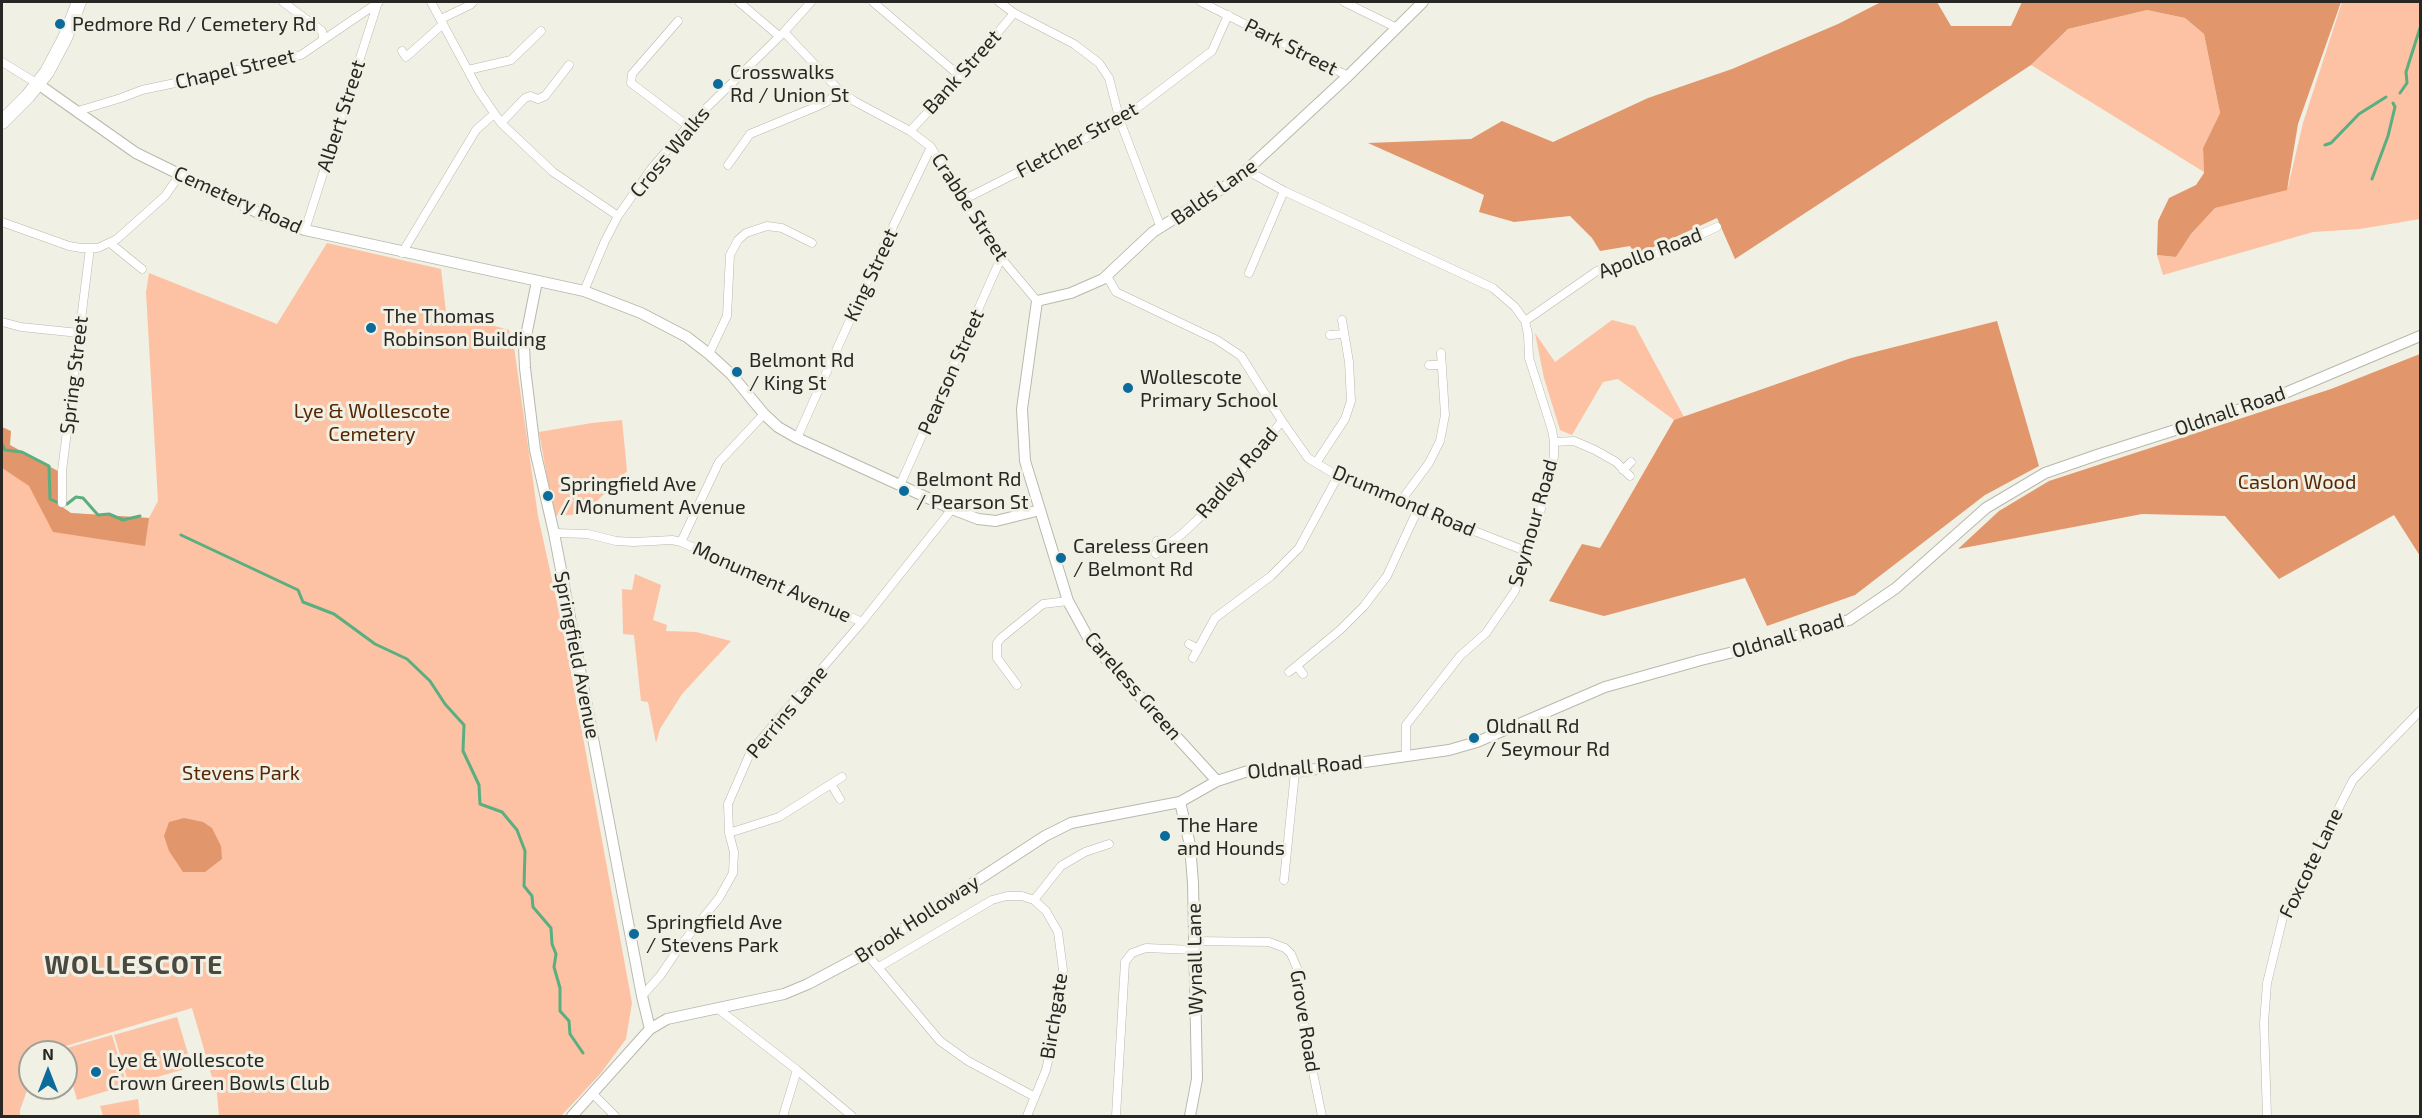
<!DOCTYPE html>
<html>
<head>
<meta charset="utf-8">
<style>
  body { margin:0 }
  #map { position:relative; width:2422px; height:1118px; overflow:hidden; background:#f1f0e4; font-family:"Exo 2",sans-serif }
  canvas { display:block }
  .frame { position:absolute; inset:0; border:3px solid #282723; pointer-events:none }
  .north { position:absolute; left:18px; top:1040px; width:60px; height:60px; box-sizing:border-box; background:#f1f0e4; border:2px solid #a1a097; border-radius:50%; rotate:0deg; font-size:16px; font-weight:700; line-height:24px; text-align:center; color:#282723 }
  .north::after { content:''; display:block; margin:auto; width:21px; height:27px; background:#0b6b9a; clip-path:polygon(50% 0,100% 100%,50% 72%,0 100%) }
</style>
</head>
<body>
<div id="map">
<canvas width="2422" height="1118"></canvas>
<div class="frame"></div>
<div class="north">N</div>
</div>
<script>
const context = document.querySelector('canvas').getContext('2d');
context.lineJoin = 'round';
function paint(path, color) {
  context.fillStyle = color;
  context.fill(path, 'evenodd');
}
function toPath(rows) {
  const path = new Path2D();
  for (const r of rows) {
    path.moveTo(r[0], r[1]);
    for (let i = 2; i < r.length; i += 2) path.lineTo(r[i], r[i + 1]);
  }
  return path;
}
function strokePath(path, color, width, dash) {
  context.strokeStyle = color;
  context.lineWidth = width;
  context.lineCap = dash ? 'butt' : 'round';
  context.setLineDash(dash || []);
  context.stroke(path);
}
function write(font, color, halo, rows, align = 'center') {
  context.font = font + ' "Exo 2",sans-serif';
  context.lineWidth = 6;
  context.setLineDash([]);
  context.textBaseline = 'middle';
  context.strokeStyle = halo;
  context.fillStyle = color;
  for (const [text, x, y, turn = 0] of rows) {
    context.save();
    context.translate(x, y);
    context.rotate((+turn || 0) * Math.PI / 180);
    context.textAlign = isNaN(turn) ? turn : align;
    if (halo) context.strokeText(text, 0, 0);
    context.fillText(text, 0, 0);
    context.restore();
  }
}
const green = toPath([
  [2342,2,2420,2,2420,219,2360,229,2313,232,2163,275,2157,255,2176,257,2191,234,2215,208,2288,187,2303,123],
  [2147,10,2185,18,2204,34,2220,113,2203,148,2204,172,2031,65,2068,29],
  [327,243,441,269,446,312,509,330,514,347,538,516,564,634,632,1003,626,1039,601,1073,561,1116,219,1116,217,1094,192,1008,46,1052,30,1052,30,1082,20,1110,20,1116,2,1116,2,468,71,513,149,518,158,501,146,292,149,273,277,324],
  [1612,320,1635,326,1684,417,1674,420,1618,379,1603,382,1572,435,1560,430,1544,378,1535,333,1555,362],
  [622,420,627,471,584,514,554,516,539,432,592,423],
  [635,574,661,585,653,620,667,625,666,631,696,632,731,641,682,694,660,729,656,743,648,702,641,701,634,635,623,634,622,589,632,590],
  [177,1017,192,1067,129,1085,114,1035],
  [112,1035,127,1085,77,1100,66,1060,66,1052,63,1049],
  [138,1099,140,1116,103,1116,100,1106]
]);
const forest = toPath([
  [1881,2,1937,2,1951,26,2011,26,2022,2,2341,2,2298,124,2287,190,2215,208,2191,234,2176,257,2157,255,2158,221,2169,198,2196,185,2204,173,2203,148,2220,113,2204,34,2185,18,2147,10,2068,29,2031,65,1735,259,1717,218,1636,255,1630,246,1600,251,1592,238,1570,216,1514,222,1479,212,1484,195,1368,143,1471,139,1502,121,1553,142,1648,98,1732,69,1838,24],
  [1997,321,2039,466,1985,495,1855,595,1767,626,1745,578,1604,616,1549,601,1582,544,1600,548,1674,420,1851,358],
  [2420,354,2420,556,2394,515,2279,579,2225,516,2142,514,1958,549,1999,511,2049,481,2331,389],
  [2,427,11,431,10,445,58,471,58,504,71,513,149,518,145,546,53,532,29,486,2,468],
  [184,818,203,822,212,828,221,846,222,859,205,872,183,872,169,851,164,836,169,822]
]);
const stream = toPath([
  [2400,93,2407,83,2406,72,2420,28],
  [2325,145,2331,143,2359,114,2386,97],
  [2372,179,2388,136,2395,107,2393,103],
  [2,444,5,450,22,452,49,466,50,499,61,504,67,504,76,497,83,498,98,515,109,514,123,520,140,516],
  [181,535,298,590,303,602,334,614,375,644,407,659,430,681,445,704,464,725,463,751,479,785,480,804,502,812,517,830,525,851,524,886,532,896,533,907,551,928,552,944,556,954,554,967,560,988,560,1011,569,1021,570,1034,583,1053]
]);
const street = toPath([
  [283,2,322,31,323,38],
  [431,2,479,91,501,123,553,172,618,216],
  [739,2,779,36],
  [873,2,961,77],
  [999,2,1014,13,1074,44,1099,63,1109,78,1120,121,1161,228],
  [1201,2,1348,76],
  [1344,2,1397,28],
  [441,19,470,5,473,2],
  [678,21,632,74,631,83,688,126],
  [784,32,838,89,854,101,910,131,931,147,963,200,1001,258,1037,301],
  [402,51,406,57,443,24],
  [2,62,38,84],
  [468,70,511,60,541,31],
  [78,111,121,98,142,90,279,61,301,55,379,2],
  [501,123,525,98,530,96,538,99,545,96,569,65],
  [910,131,961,77,1014,13],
  [728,165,750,134,818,106,830,100,838,89],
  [1248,171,1284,191,1493,288,1515,307,1525,321,1528,334,1529,358,1552,430,1554,442,1554,456,1536,529,1515,591,1486,633,1460,656,1406,725,1406,757],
  [963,200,1120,121,1212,51,1228,15],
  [2,222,69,246,81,248,98,248,117,239,165,196,179,176],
  [305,230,378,2],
  [110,243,142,269],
  [402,253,476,130,494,114],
  [1249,273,1284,191],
  [1107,276,1116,292,1217,340,1241,356,1282,421,1308,458,1316,463,1338,476,1400,502,1528,552],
  [584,291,605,241,618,216,651,169,688,126,784,32,811,2],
  [1525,321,1597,271,1644,260,1717,227],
  [2,322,21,327,79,333],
  [1330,335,1344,334],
  [709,354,727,316,730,255,738,240,746,233,767,226,782,228,812,243],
  [1429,365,1442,365],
  [797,438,876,262,931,147],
  [1554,442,1574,441,1595,450,1616,462,1630,476],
  [1316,463,1345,419,1351,401,1349,362,1342,320],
  [1623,470,1631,462],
  [900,485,1001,258],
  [1400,502,1429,463,1440,441,1445,415,1441,353],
  [62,503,62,471,90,248],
  [554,533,588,534,616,541,634,542,672,540,681,542,862,622],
  [1157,541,1165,547],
  [681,542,719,462,764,414],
  [1156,554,1182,534,1216,502,1282,421],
  [1189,644,1198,649],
  [1193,658,1215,618,1271,576,1299,548,1338,476],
  [1297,666,1303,674],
  [1289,672,1340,630,1364,606,1387,576,1418,509],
  [1017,685,997,658,997,643,1001,638,1043,604,1068,601],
  [831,784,840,799],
  [729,833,779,817,842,777],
  [1284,880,1295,772],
  [1034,900,1061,866,1085,852,1109,844],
  [1195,941,1269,942,1285,948,1291,954,1297,968,1306,1039,1322,1116],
  [866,953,940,1041,968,1061,1035,1097],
  [879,967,992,900,1007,896,1022,896,1034,900,1046,911,1058,932,1063,970,1058,1015,1046,1070,1027,1116],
  [642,996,660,976,681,945,719,898,733,873,734,852,729,833,728,804,751,751,862,622,952,509],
  [717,1008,797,1070,852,1116],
  [593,1094,615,1116],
  [783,1116,797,1070],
  [1116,1116,1125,962,1132,953,1146,948,1194,950],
  [2267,1116,2264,1023,2267,983,2283,917,2353,780,2420,711]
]);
const secondary = toPath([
  [38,84,136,153,263,215,305,230,584,291,641,313,687,337,709,354,731,374,764,414,778,427,797,438,952,509,978,519,996,521,1040,510],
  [537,281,524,346,525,368,535,450,554,533,642,996,650,1029],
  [1217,781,1091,643,1068,601,1025,461,1022,409,1037,301,1071,293,1103,279,1153,232,1237,179,1348,76,1423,2],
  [1180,802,1190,845,1193,883,1197,1079,1190,1116],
  [572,1116,650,1029,667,1019,784,994,808,984,866,953,1045,836,1071,823,1180,802,1217,781,1248,771,1295,772,1449,750,1477,742,1605,687,1701,660,1794,637,1849,620,1896,588,1986,508,2045,473,2100,454,2266,401,2420,336]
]);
const highway = toPath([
  [2,122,28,96,47,72,65,38,79,2]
]);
const markers = [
  [60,24,6,"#0b6b9a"],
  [718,84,6,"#0b6b9a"],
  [371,328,6,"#0b6b9a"],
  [737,372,6,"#0b6b9a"],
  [1128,388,6,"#0b6b9a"],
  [904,491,6,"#0b6b9a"],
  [548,496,6,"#0b6b9a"],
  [1061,558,6,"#0b6b9a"],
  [1474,738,6,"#0b6b9a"],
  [1165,836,6,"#0b6b9a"],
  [634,934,6,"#0b6b9a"],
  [96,1072,6,"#0b6b9a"]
];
const poiNames = [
  ["Pedmore Rd / Cemetery Rd",72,24],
  ["Crosswalks",730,72],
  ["Rd / Union St",730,95],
  ["The Thomas",383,316],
  ["Robinson Building",383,339],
  ["Belmont Rd",749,360],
  ["/ King St",749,383],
  ["Wollescote",1140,377],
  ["Primary School",1140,400],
  ["Belmont Rd",916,479],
  ["/ Pearson St",916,502],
  ["Springfield Ave",560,484],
  ["/ Monument Avenue",560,507],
  ["Careless Green",1073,546],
  ["/ Belmont Rd",1073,569],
  ["Oldnall Rd",1486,726],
  ["/ Seymour Rd",1486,749],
  ["The Hare",1177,825],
  ["and Hounds",1177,848],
  ["Springfield Ave",646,922],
  ["/ Stevens Park",646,945],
  ["Lye & Wollescote",108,1060],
  ["Crown Green Bowls Club",108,1083]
];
const streetNames = [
  ["Park Street",1291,47,27],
  ["Chapel Street",235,69,-13],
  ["Bank Street",962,72,-48],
  ["Albert Street",341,116,-72],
  ["Fletcher Street",1077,140,-29],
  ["Cross Walks",670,152,-50],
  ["Balds Lane",1214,192,-35],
  ["Cemetery Road",238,200,24],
  ["Crabbe Street",970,207,57],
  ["Apollo Road",1650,253,-21],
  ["King Street",871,275,-65],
  ["Pearson Street",951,372,-66],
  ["Spring Street",74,375,-83],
  ["Oldnall Road",2230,411,-19],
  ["Radley Road",1237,473,-49],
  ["Drummond Road",1404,501,23],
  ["Seymour Road",1533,523,-74],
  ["Monument Avenue",772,582,24],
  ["Oldnall Road",1788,636,-16],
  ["Springfield Avenue",577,655,79],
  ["Careless Green",1133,686,49],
  ["Perrins Lane",787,712,-50],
  ["Oldnall Road",1305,767,-5],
  ["Foxcote Lane",2311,863,-64],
  ["Brook Holloway",917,919,-33],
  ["Wynall Lane",1195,959,-91],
  ["Birchgate",1054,1016,-81],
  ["Grove Road",1305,1021,81]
];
const parkNames = [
  ["Lye & Wollescote",372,411],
  ["Cemetery",372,434],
  ["Caslon Wood",2297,482],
  ["Stevens Park",241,773]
];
const districtNames = [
  ["WOLLESCOTE",134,965]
];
paint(green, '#fcc2a3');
paint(forest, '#e2966b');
strokePath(stream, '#5aae7f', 3);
strokePath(street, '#b9b8ad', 9);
strokePath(secondary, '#b9b8ad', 12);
strokePath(highway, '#b9b8ad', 15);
strokePath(street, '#fff', 8);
strokePath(secondary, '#fff', 10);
strokePath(highway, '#fff', 14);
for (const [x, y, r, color] of markers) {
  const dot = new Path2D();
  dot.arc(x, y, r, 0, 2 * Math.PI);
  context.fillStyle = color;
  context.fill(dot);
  strokePath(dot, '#f1f0e4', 2);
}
write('20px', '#282723', '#f1f0e4', poiNames, 'left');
write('20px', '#282723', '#f1f0e4', streetNames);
write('20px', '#572705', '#f1f0e4', parkNames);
context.letterSpacing = '1.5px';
write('bold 26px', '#4a4940', '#f1f0e4', districtNames);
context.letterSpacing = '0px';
</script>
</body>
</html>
